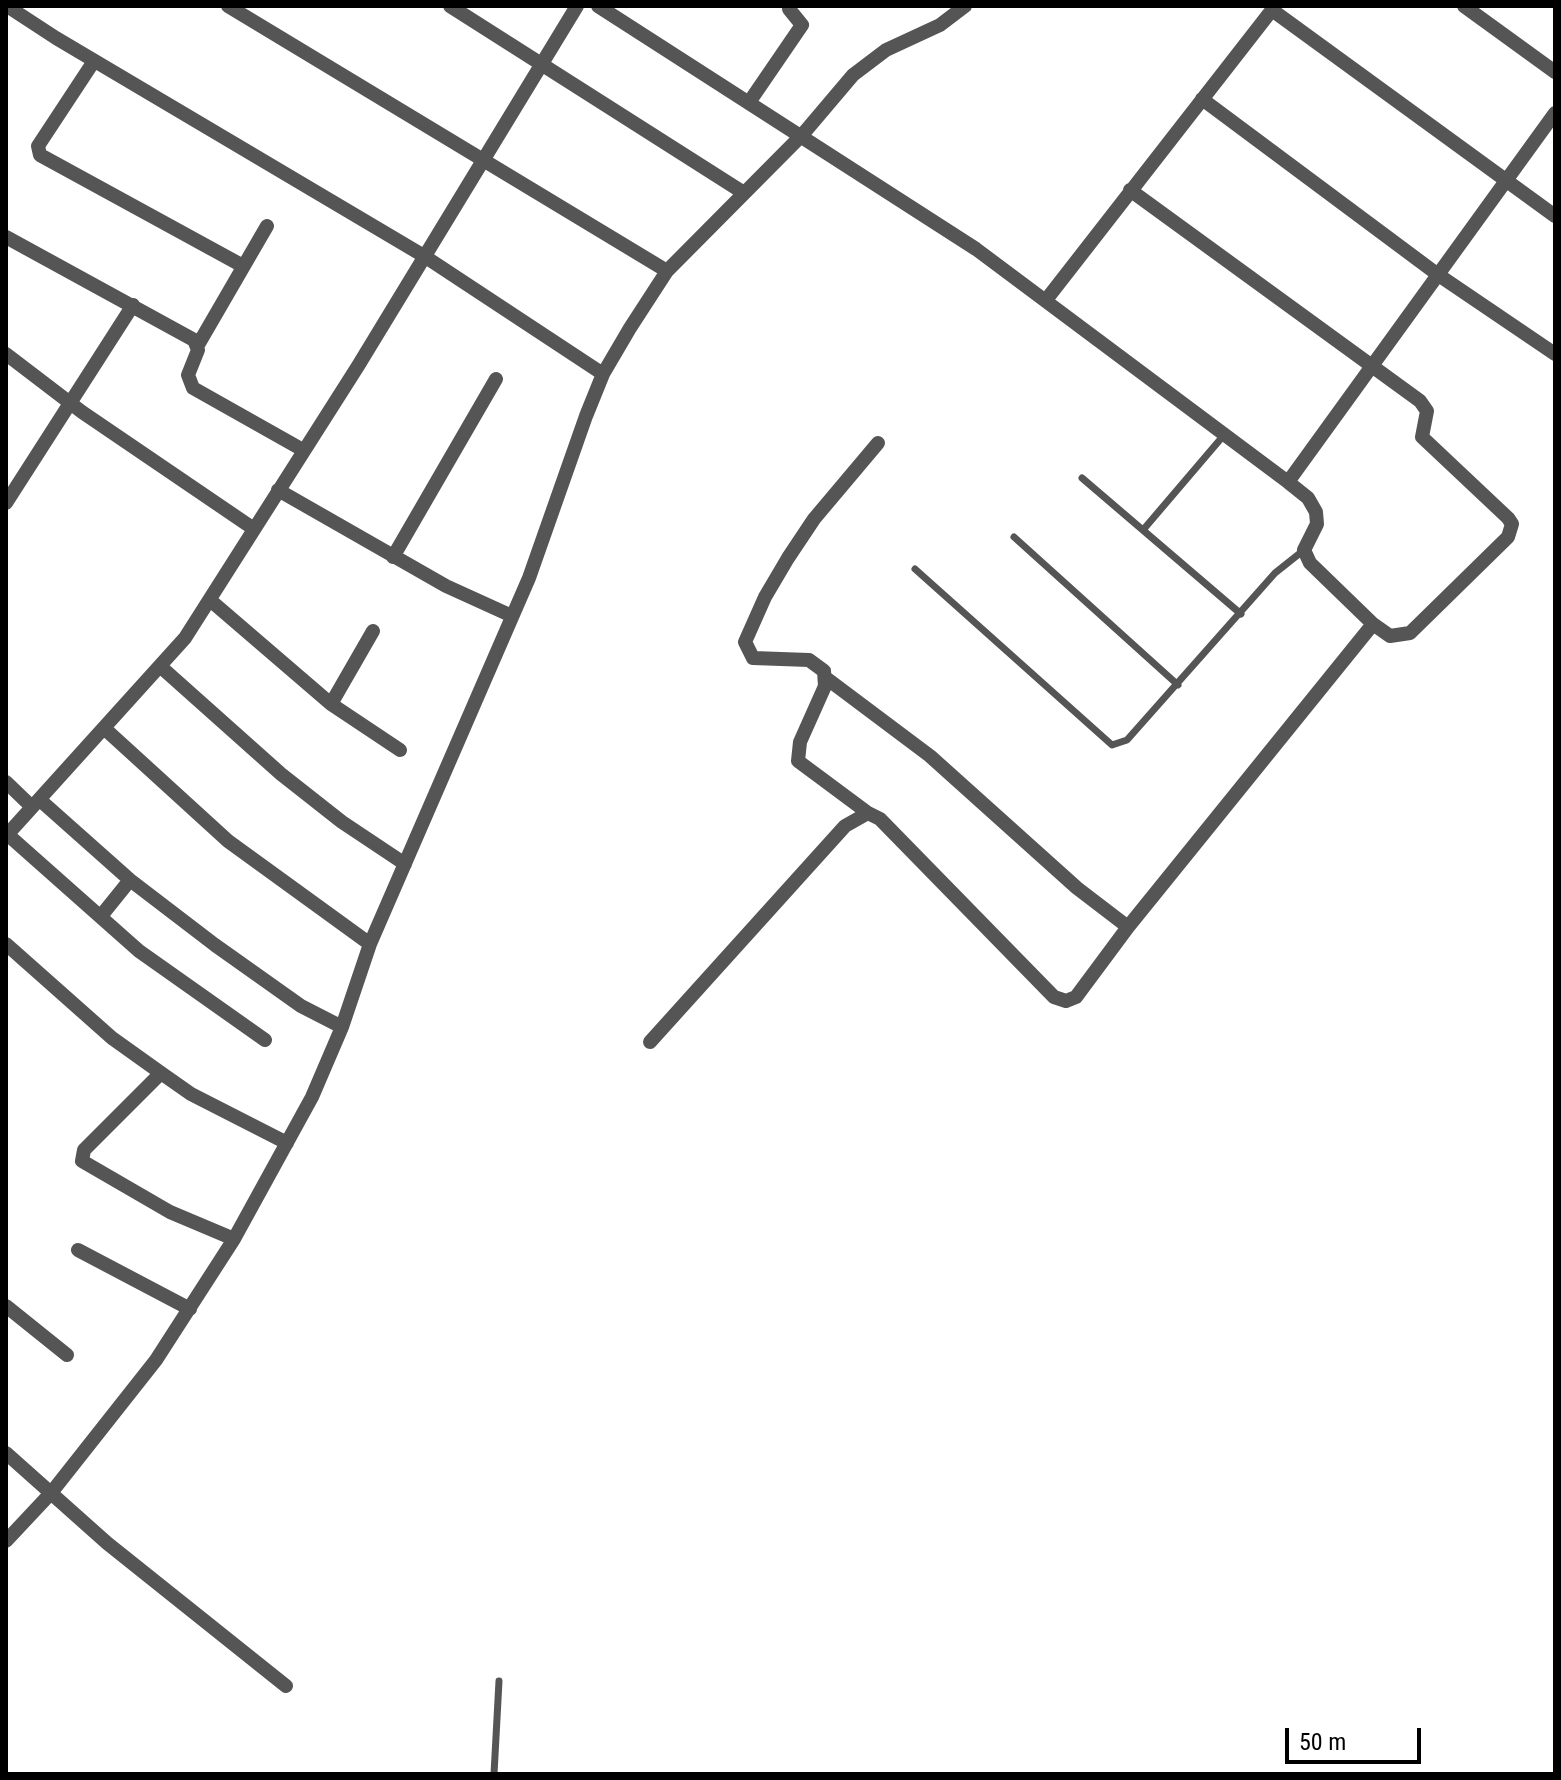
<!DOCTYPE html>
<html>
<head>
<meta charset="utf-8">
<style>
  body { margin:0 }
  #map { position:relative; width:1561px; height:1780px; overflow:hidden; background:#fff; font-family:"Roboto Condensed",sans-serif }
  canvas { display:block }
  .frame { position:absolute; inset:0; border:8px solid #000; pointer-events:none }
  .scale { position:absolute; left:1285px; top:1728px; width:136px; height:36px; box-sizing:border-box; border:4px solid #000; border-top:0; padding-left:10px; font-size:24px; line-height:28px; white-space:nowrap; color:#000; -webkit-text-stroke:6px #fff; paint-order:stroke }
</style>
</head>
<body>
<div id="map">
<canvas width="1561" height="1780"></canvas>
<div class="frame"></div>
<div class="scale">50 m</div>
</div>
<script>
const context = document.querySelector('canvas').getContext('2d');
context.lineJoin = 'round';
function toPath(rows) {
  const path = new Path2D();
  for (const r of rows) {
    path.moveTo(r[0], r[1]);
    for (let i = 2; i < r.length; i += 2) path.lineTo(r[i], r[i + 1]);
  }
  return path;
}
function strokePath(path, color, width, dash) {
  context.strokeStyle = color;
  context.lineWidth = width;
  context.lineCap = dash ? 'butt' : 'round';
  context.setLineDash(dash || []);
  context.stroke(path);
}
const service = toPath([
  [1082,478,1241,614],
  [1143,530,1224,435],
  [1014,537,1178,685],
  [915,569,1112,745,1127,740,1275,573,1304,550],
  [494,1774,499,1681]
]);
const minor = toPath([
  [7,6,56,38,424,256,603,374],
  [228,6,667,271],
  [450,6,744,193],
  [598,6,976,249,1288,482,1308,498,1316,512,1317,524,1304,550,1310,563,1373,624,1390,636,1410,633,1508,537,1512,524,1508,518,1422,437,1427,411,1420,401,1130,190],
  [1464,6,1555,72],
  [1272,10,1555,216],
  [94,61,38,146,40,155,243,266],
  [1202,99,1437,274,1555,354],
  [750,101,802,25,789,9],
  [6,237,194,340,198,350,188,375,193,388,303,450],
  [1046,300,1275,6],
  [198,345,267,226],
  [6,354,82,412,254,529],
  [1288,482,1555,113],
  [278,490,446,586,512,616],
  [6,503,133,305],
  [393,557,496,379],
  [210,600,331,704,400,750],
  [161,667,281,774,342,822,405,864],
  [826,678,930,756,1077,888,1128,927],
  [331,704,373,631],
  [104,728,228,841,370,944],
  [6,782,32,807],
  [40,800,130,880,215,945,301,1006,342,1027],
  [868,813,798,761,800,742,825,686,824,671,809,660,753,658,745,642,765,597,788,558,814,519,878,443],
  [7,834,139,951,265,1040],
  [6,836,185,638,358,366,577,6],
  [101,916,130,880],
  [6,944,112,1038,161,1073,191,1094,287,1143],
  [650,1042,845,826,868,813,880,819,1054,997,1066,1001,1076,997,1128,927,1373,624],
  [161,1073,84,1150,82,1161,170,1212,234,1239],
  [78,1250,190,1309],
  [6,1306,67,1355],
  [6,1453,107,1543,286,1686],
  [6,1541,51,1493,156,1360,234,1239,312,1097,342,1027,370,944,529,578,586,416,603,374,630,328,667,271,803,134,853,75,886,50,940,25,965,6]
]);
strokePath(service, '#555', 7);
strokePath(minor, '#555', 14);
</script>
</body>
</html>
